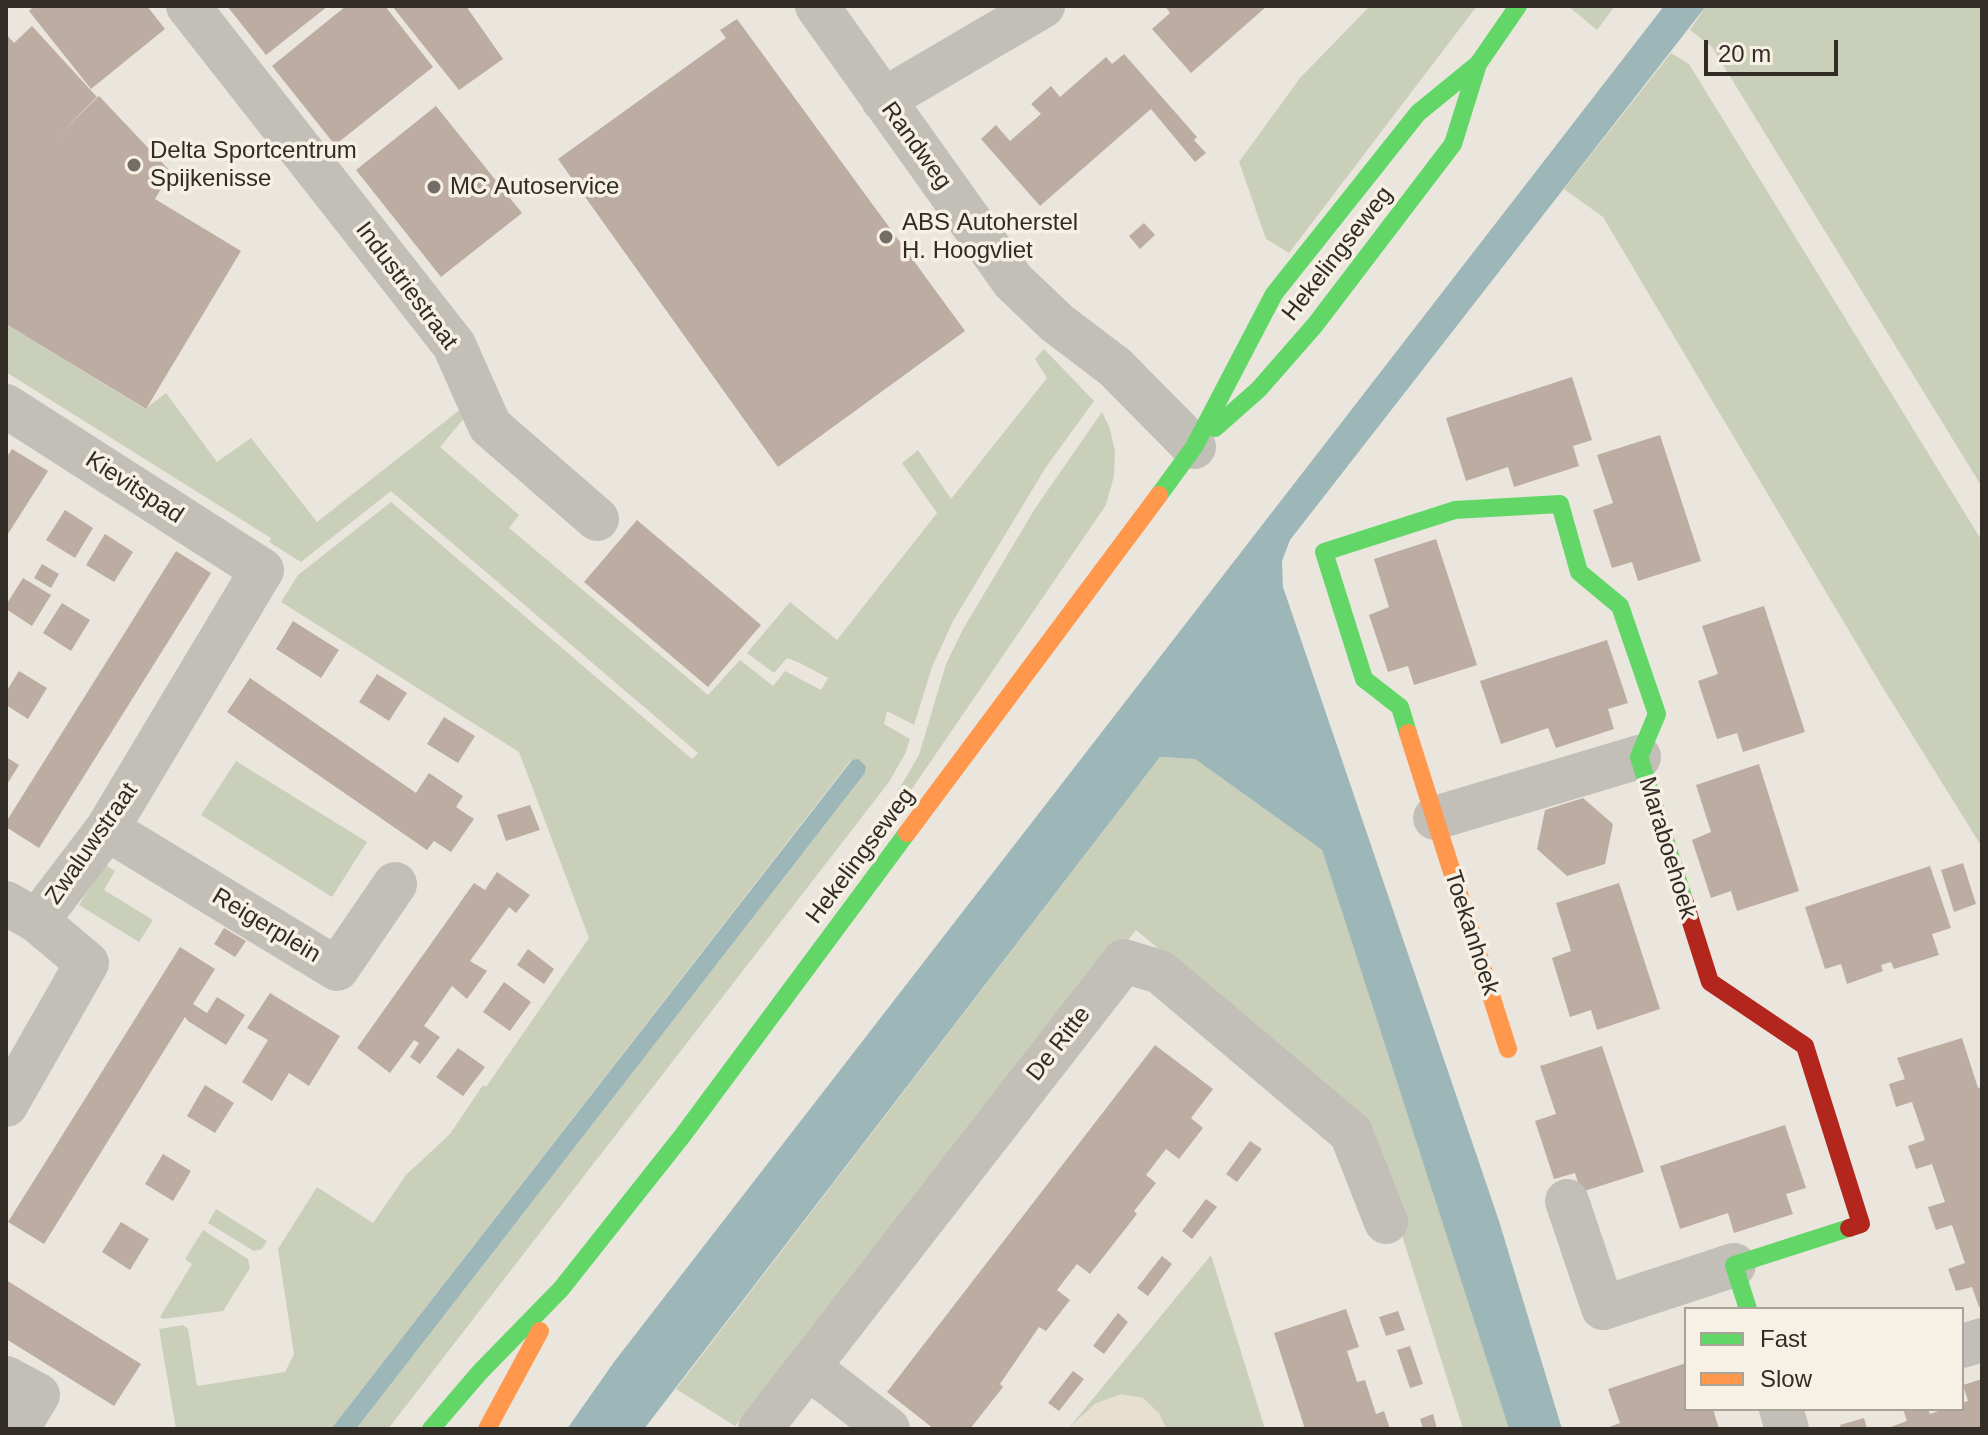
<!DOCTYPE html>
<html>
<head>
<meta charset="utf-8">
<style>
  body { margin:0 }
  #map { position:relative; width:1988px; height:1435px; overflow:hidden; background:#eae6de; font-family:Arial,sans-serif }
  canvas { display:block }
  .frame { position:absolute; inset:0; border:8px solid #322c27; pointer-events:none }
  .legend { position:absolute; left:1684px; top:1307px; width:280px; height:104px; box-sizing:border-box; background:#f7f0e5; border:2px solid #a8a299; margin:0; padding:10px 14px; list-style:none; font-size:24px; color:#322c27 }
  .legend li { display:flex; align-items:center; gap:16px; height:40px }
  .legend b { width:40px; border:2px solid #a8a299 }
  .scale { position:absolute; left:1704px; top:40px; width:134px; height:36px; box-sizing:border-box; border:4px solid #322c27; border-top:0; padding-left:10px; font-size:24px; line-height:28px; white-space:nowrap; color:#322c27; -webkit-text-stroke:6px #f7f0e5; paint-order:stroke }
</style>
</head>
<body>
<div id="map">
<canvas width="1988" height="1435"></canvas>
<div class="frame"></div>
<ul class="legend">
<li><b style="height:10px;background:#63d668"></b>Fast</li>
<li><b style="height:10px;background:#ff974d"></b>Slow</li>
</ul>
<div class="scale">20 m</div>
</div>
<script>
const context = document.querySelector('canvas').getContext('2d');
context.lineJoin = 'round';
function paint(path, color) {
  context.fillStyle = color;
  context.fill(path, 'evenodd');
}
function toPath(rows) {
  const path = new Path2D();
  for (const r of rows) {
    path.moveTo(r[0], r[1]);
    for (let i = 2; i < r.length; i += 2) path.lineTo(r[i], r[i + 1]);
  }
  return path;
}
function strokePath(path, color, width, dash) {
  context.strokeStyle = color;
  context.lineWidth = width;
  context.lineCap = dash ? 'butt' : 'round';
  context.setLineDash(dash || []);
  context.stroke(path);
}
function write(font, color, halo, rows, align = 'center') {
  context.font = font + ' Arial,sans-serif';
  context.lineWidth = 7;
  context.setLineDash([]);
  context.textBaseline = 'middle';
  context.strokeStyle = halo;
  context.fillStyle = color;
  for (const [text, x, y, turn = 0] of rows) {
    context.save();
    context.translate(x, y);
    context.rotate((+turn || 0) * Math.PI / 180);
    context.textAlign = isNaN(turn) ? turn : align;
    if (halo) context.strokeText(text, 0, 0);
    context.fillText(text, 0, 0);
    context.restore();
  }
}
const green = toPath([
  [1370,6,1477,6,1289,253,1266,239,1239,162,1300,78],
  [1568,6,1615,6,1597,30],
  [1706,6,1982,6,1982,487,1712,47,1690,30],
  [1671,53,1689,64,1982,541,1982,847,1883,688,1603,217,1564,189],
  [6,324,145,409,166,393,217,462,251,438,317,522,471,401,475,405,440,447,519,515,509,528,708,695,740,660,773,686,785,671,821,690,828,678,800,663,787,658,774,673,747,653,790,602,837,640,937,513,902,463,918,450,951,499,1047,378,1035,359,1044,349,1094,401,1046,467,953,621,932,667,914,725,887,711,884,724,910,739,905,754,889,782,388,1429,356,1429,865,773,866,766,851,760,331,1429,176,1429,159,1329,183,1325,188,1329,197,1386,285,1372,294,1354,278,1249,317,1187,373,1223,406,1175,450,1134,483,1085,486,1087,589,938,519,752,281,602,298,575,391,502,692,759,698,753,391,491,301,562,269,542,271,538,258,530,6,372],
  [1102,412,1110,429,1115,451,1114,476,1106,505,903,802,895,796,919,755,946,664,963,629,1036,507],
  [1160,757,1195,759,1322,850,1509,1429,1463,1429,1366,1121,1136,930,735,1426,676,1389],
  [236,761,367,842,332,897,201,815],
  [104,864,115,871,104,890,153,920,139,942,79,905],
  [216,1209,267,1241,262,1249,254,1251,208,1223],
  [203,1230,248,1259,250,1268,223,1311,163,1319,160,1317,192,1264,185,1259],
  [1211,1255,1265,1429,1166,1429,1159,1413,1096,1403,1068,1429]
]);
const plaza = toPath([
  [1122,1394,1143,1398,1159,1413,1166,1429,1070,1429,1096,1403]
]);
const water = toPath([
  [1664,6,1706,6,1290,540,1282,561,1283,587,1499,1221,1562,1429,1509,1429,1322,850,1195,759,1160,757,644,1429,567,1429,614,1362],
  [858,759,866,766,865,773,356,1429,331,1429,852,760]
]);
const building = toPath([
  [34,6,147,6,165,29,91,89,29,11],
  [227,6,328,6,266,55],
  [346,6,385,6,433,67,335,145,272,66],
  [392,6,466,6,503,59,459,90],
  [1165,6,1267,6,1191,73,1152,29,1170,13],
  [737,19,965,331,778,467,558,159,726,38,720,30],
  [32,26,97,97,56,138,99,96,171,172,155,199,241,251,146,409,6,324,6,34,14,43],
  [1124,54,1197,137,1194,140,1206,153,1195,162,1151,109,1040,206,981,139,996,125,1010,141,1041,114,1031,104,1051,86,1060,97,1106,57,1112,64],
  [436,106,522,213,441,277,356,170],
  [1144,223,1155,235,1140,249,1129,236],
  [1572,377,1592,440,1573,446,1579,466,1514,487,1508,467,1466,481,1446,418],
  [1660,435,1701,561,1638,581,1632,562,1612,568,1593,510,1613,503,1597,455],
  [12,449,48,471,6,537,6,458],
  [65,510,93,528,75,558,46,540],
  [637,520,761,625,708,687,584,582],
  [105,534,133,552,114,582,86,565],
  [1436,539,1477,665,1414,685,1408,666,1388,672,1369,615,1389,607,1374,559],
  [176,551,211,573,39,848,6,827,6,822],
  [42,564,59,574,51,588,34,578],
  [23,578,51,595,32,626,6,609,6,605],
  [62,603,90,620,71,651,43,633],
  [1764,606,1805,732,1743,752,1737,733,1717,739,1698,681,1718,674,1702,626],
  [293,621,339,650,321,678,276,649],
  [1607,640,1628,703,1608,709,1614,729,1556,748,1548,728,1501,744,1480,681],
  [19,671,47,688,28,719,6,705,6,692],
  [377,674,407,693,389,721,359,702],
  [250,678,416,793,429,773,463,796,456,807,474,819,451,852,434,841,427,850,227,712],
  [444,717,475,736,458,763,427,744],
  [6,757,19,765,6,786],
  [1759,764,1799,891,1737,911,1731,891,1711,898,1692,840,1711,832,1696,785],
  [1583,798,1613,824,1605,864,1567,876,1537,849,1545,810],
  [530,805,540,830,506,841,497,815],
  [1963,863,1976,904,1954,912,1941,870],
  [1930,866,1951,928,1932,934,1939,955,1894,969,1891,962,1881,965,1883,971,1847,984,1841,964,1825,969,1805,907],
  [497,872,530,895,516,913,509,907,470,961,487,971,467,999,452,986,424,1026,440,1037,420,1064,410,1057,419,1043,414,1040,390,1073,357,1048,474,883,485,890],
  [1619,883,1660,1009,1597,1030,1591,1010,1570,1017,1552,958,1571,951,1556,903],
  [224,928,246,941,235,957,214,944],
  [180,947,215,969,193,1004,207,1013,217,997,245,1015,226,1045,188,1021,185,1017,44,1244,8,1222],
  [528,949,554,969,544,984,517,965],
  [504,982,531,1002,510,1031,483,1012],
  [270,993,340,1036,309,1086,289,1073,272,1101,242,1082,268,1040,247,1028],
  [1962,1038,1978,1088,1982,1087,1982,1306,1979,1307,1972,1287,1956,1291,1948,1269,1965,1263,1952,1225,1936,1230,1932,1219,1928,1207,1945,1202,1932,1164,1916,1169,1908,1146,1925,1140,1912,1102,1896,1107,1889,1084,1905,1079,1897,1058],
  [1155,1045,1213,1089,1191,1118,1203,1128,1179,1159,1166,1149,1146,1175,1156,1183,1134,1211,1137,1214,1090,1274,1077,1264,1057,1290,1070,1300,1046,1331,1039,1327,1000,1384,1003,1387,970,1429,934,1429,887,1392],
  [1602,1046,1644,1172,1581,1192,1575,1173,1554,1179,1535,1121,1556,1114,1540,1066],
  [458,1048,485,1067,463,1096,436,1077],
  [205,1085,234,1103,215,1133,187,1116],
  [1785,1125,1806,1188,1786,1194,1793,1214,1734,1233,1728,1213,1680,1229,1660,1166],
  [1250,1141,1262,1149,1237,1182,1226,1174],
  [163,1154,191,1171,173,1201,145,1184],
  [1206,1199,1217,1207,1192,1239,1182,1231],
  [121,1222,149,1239,130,1270,102,1252],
  [1162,1256,1172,1264,1148,1296,1137,1288],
  [6,1280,141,1364,114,1406,6,1339],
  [1346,1309,1359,1347,1347,1351,1357,1382,1365,1380,1376,1414,1384,1411,1390,1429,1305,1429,1274,1333],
  [1398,1311,1405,1330,1386,1336,1379,1317],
  [1118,1313,1128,1322,1104,1354,1093,1346],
  [1410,1346,1423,1384,1410,1388,1397,1350],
  [1686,1363,1686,1409,1713,1409,1719,1429,1604,1429,1620,1423,1608,1389],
  [1073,1371,1084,1379,1059,1411,1048,1403],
  [1982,1379,1982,1429,1885,1429,1907,1421,1903,1409,1928,1409,1930,1414,1944,1409,1962,1409,1962,1403,1968,1401,1963,1385],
  [1433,1414,1437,1429,1423,1429,1420,1419],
  [1864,1418,1867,1429,1841,1429,1840,1425]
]);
const street = toPath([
  [188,6,454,345,490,426,597,519],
  [817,6,1013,281,1057,323,1115,367,1194,447],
  [883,100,1043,6],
  [6,406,262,570,107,829,37,921,87,963,6,1105],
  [1435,818,1639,757],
  [107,829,337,969,395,884],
  [6,903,37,921],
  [1567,1201,1603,1308,1734,1265],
  [1962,1346,1982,1340],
  [808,1367,888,1429],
  [6,1378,38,1395,17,1429],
  [1781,1409,1787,1429],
  [760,1429,1124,961,1160,972,1351,1133,1386,1222]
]);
const fast = toPath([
  [1215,428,1259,389,1315,325,1453,144,1478,64,1518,6],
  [1159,495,1194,447,1274,294,1418,113,1478,64],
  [1408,733,1400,707,1364,679,1324,552,1455,510,1560,504,1579,572,1620,606,1657,714,1639,757,1684,900],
  [1748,1309,1734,1265,1849,1228],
  [431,1429,480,1372,561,1289,683,1135,907,833]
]);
const slow = toPath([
  [1408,733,1508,1049],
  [907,833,1159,495],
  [487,1429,540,1331]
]);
const jam = toPath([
  [1684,900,1710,982,1805,1046,1861,1224,1849,1228]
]);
const markers = [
  [134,165,8,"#726d67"],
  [434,187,8,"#726d67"],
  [886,237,8,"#726d67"]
];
const streetNames = [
  ["Randweg",916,146,54],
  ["Hekelingseweg",1338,254,-52],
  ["Industriestraat",406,286,53],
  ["Kievitspad",134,488,33],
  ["Zwaluwstraat",92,844,-55],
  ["Maraboehoek",1667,848,73],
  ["Hekelingseweg",861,856,-53],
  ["Reigerplein",266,926,31],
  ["Toekanhoek",1471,933,72],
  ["De Ritte",1059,1044,-52]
];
const poiNames = [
  ["Delta Sportcentrum",150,151],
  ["Spijkenisse",150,179],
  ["MC Autoservice",450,187],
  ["ABS Autoherstel",902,223],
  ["H. Hoogvliet",902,251]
];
paint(green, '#c9cfb9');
paint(plaza, '#e7dfcf');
paint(water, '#9db6b8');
paint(building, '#bcaca2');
strokePath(street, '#c2beb8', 44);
strokePath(fast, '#63d668', 18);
strokePath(slow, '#ff974d', 18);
strokePath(jam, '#b3261e', 18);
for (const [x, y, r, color] of markers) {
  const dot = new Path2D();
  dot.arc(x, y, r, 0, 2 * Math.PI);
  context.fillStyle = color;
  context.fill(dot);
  strokePath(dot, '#f7f0e5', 3);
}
write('24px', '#322c27', '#f7f0e5', streetNames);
write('24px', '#322c27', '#f7f0e5', poiNames, 'left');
</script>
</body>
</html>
